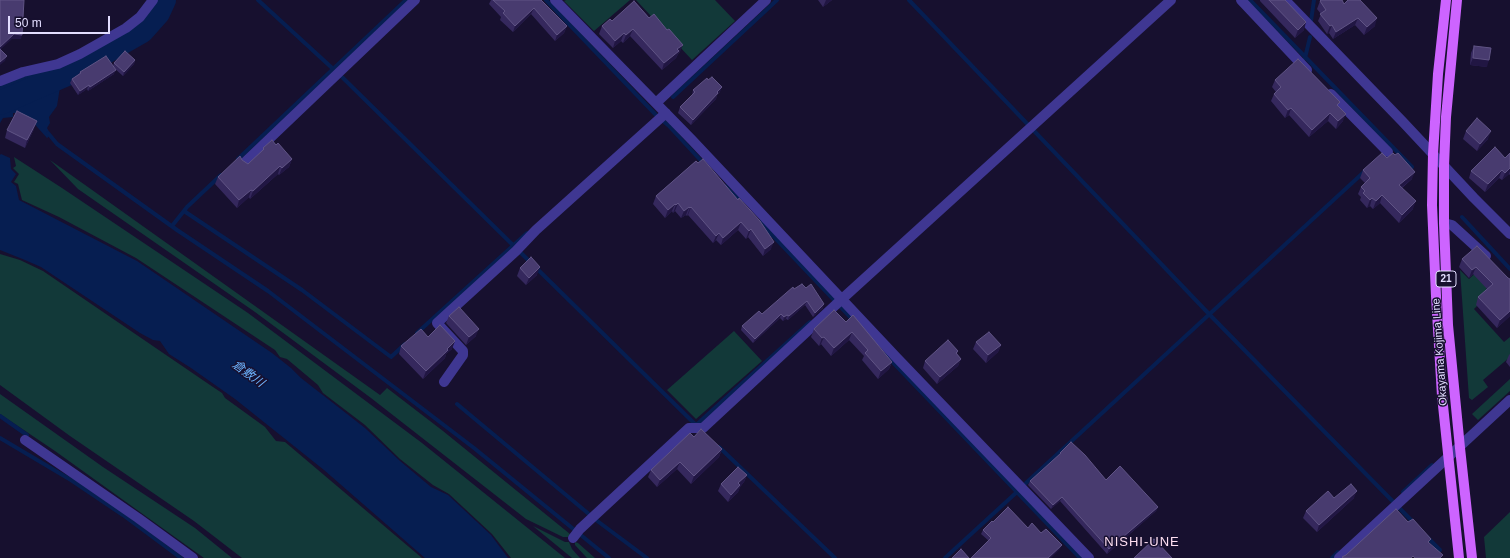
<!DOCTYPE html>
<html>
<head>
<meta charset="utf-8">
<style>
  body { margin:0 }
  #map { position:relative; width:1510px; height:558px; overflow:hidden; background:#17102f; font-family:Helvetica,sans-serif }
  canvas { display:block }
  .scale { position:absolute; left:8px; top:16px; width:102px; height:18px; box-sizing:border-box; border:2px solid #e3ddff; border-top:0; padding-left:5px; font-size:12px; line-height:14px; white-space:nowrap; color:#e3ddff; -webkit-text-stroke:3px #17102f; paint-order:stroke }
</style>
</head>
<body>
<div id="map">
<canvas width="1510" height="558"></canvas>
<div class="scale">50 m</div>
</div>
<script>
const context = document.querySelector('canvas').getContext('2d');
context.lineJoin = 'round';
function paint(path, color) {
  context.fillStyle = color;
  context.fill(path, 'evenodd');
}
function toPath(rows) {
  const path = new Path2D();
  for (const r of rows) {
    path.moveTo(r[0], r[1]);
    for (let i = 2; i < r.length; i += 2) path.lineTo(r[i], r[i + 1]);
  }
  return path;
}
function strokePath(path, color, width, dash) {
  context.strokeStyle = color;
  context.lineWidth = width;
  context.lineCap = dash ? 'butt' : 'round';
  context.setLineDash(dash || []);
  context.stroke(path);
}
function write(font, color, halo, rows, align = 'center') {
  context.font = font + ' Helvetica,"Noto Sans JP",sans-serif';
  context.lineWidth = 3;
  context.setLineDash([]);
  context.textBaseline = 'middle';
  context.strokeStyle = halo;
  context.fillStyle = color;
  for (const [text, x, y, turn = 0] of rows) {
    context.save();
    context.translate(x, y);
    context.rotate((+turn || 0) * Math.PI / 180);
    context.textAlign = isNaN(turn) ? turn : align;
    if (halo) context.strokeText(text, 0, 0);
    context.fillText(text, 0, 0);
    context.restore();
  }
}
const green = toPath([
  [566,0,630,0,594,31,564,1],
  [636,0,715,0,735,21,692,60],
  [14,157,62,188,248,313,422,443,565,558,511,558,492,534,449,494,433,485,400,459,365,425,323,393,318,385,287,359,280,357,275,350,136,258,59,217,22,200,18,184,14,182,19,174,13,168,16,166],
  [50,160,380,395,387,388,443,431,570,534,568,537,563,537,526,519,371,398,255,312,78,189],
  [0,254,20,260,43,271,210,385,222,393,225,398,265,427,276,441,285,442,422,558,242,558,194,521,70,436,0,385],
  [1487,262,1490,285,1486,288,1490,293,1474,309,1504,342,1510,337,1510,357,1483,380,1488,387,1472,400,1469,398,1460,270,1469,279],
  [734,331,762,361,696,419,667,390],
  [1510,379,1510,391,1478,420,1472,414],
  [0,394,103,467,195,528,232,558,204,558,55,451,0,414],
  [1510,512,1510,558,1486,558,1484,537],
  [533,526,565,542,569,542,572,549,580,558,572,558],
  [575,542,578,543,595,558,587,558,575,545]
]);
const water = toPath([
  [50,70,60,87,57,106,49,117,50,123,47,128,51,135,47,138,30,119,18,113,13,113,13,117,3,118,0,123,0,85,31,74],
  [1,154,10,158,11,169,16,174,11,182,16,186,19,200,137,261,272,353,291,368,301,378,365,428,400,461,431,487,448,495,491,535,508,558,425,558,324,470,235,399,191,368,169,354,160,341,153,340,140,333,41,267,25,260,0,250,0,155]
]);
const stream = toPath([
  [258,0,343,78,697,426],
  [546,0,656,115,669,126,705,165],
  [909,0,1209,314,1414,523],
  [1250,0,1412,167],
  [1311,21,1314,0],
  [1305,58,1310,37],
  [673,97,777,0],
  [48,133,57,144,177,230,268,291,474,448,609,558],
  [238,159,406,0],
  [725,186,741,202],
  [184,211,302,290,391,357,405,344],
  [1462,217,1510,269],
  [760,222,854,321],
  [172,226,187,207,221,175],
  [417,333,527,233],
  [885,354,1080,558],
  [457,404,596,520,647,558],
  [0,416,27,435],
  [695,426,810,322],
  [0,438,71,480,123,515,181,558],
  [719,447,835,558],
  [1026,483,1365,171],
  [1403,492,1432,465],
  [1427,537,1440,550],
  [945,558,1018,491],
  [1332,558,1338,552]
]);
const river = toPath([
  [0,103,67,74,142,31,158,13,164,0]
]);
const minor = toPath([
  [555,0,692,140,897,358,1089,558],
  [1241,0,1307,70],
  [1285,0,1402,121,1474,198,1510,234],
  [0,81,23,72,58,64,80,54,126,28,140,17,153,0],
  [1331,94,1388,152],
  [656,103,766,0],
  [244,163,415,0],
  [1444,223,1452,225,1486,256],
  [444,382,463,355,463,351,437,323,516,251,536,230,666,113],
  [25,440,138,518,193,558],
  [573,538,580,529,689,428,703,428,842,299,1171,0],
  [1339,558,1510,400]
]);
const primary = toPath([
  [1446,0,1438,74,1433,154,1432,205,1436,296,1442,396,1459,558],
  [1457,0,1446,117,1444,166,1444,223,1448,325,1460,448,1472,558]
]);
const wall = toPath([
  [491,0,541,0,567,26,564,33,555,41,531,14,513,32,500,20,501,17,489,4],
  [818,0,832,0,823,7],
  [1260,0,1285,0,1304,30,1295,38,1260,1],
  [634,1,680,52,678,54,676,58,662,70,630,36,623,43,621,41,613,48,599,34,602,26,612,21],
  [1320,1,1344,4,1375,26,1364,35,1355,25,1333,39,1329,33,1327,34,1318,21,1321,14,1317,9],
  [1474,46,1487,67,1470,65,1471,53],
  [135,60,134,64,123,76,114,68,114,74,88,91,87,89,78,95,70,83,72,79,79,74,80,72,113,66,114,63],
  [1275,80,1339,107,1343,121,1336,129,1328,121,1309,137,1289,115,1285,118,1271,101,1274,94,1276,92,1272,87],
  [693,90,720,92,717,95,716,99,691,125,678,113,680,107,692,96],
  [34,129,25,148,5,138,7,130],
  [1466,131,1488,139,1477,151,1463,139],
  [276,145,292,159,289,167,279,175,278,174,250,199,249,197,237,208,215,184,218,177,248,164,263,151,263,148],
  [1510,153,1510,175,1509,174,1502,180,1499,178,1485,192,1469,178,1471,171,1505,158],
  [1387,158,1412,179,1402,188,1413,209,1399,223,1380,203,1373,209,1370,206,1367,208,1360,200,1361,197,1358,194,1361,187,1365,183,1360,178,1363,170],
  [696,161,771,249,763,256,748,237,746,239,738,230,721,245,716,240,713,243,688,215,687,216,686,215,681,218,675,211,673,213,672,211,665,218,653,204,656,196],
  [1477,246,1510,316,1497,328,1476,305,1478,297,1487,289,1473,274,1469,278,1459,267,1462,259],
  [520,268,537,275,526,285,517,276],
  [794,289,823,308,813,317,805,305,788,320,786,319,783,321,780,318,753,343,741,330,742,326,762,314],
  [449,316,476,336,466,345,446,323],
  [846,322,892,362,889,369,878,379,862,360,864,356,849,340,831,356,821,344,819,346,811,337,814,329],
  [428,337,452,349,446,354,445,358,423,379,399,354,401,346],
  [976,342,1001,345,998,352,986,363,973,349],
  [958,351,957,354,961,359,958,366,937,384,923,368,925,361],
  [1510,354,1510,367,1506,362,1509,355],
  [694,437,722,449,719,457,691,484,677,469,657,487,648,477,651,470],
  [1060,453,1106,480,1158,507,1156,511,1107,554,1060,501,1051,509,1028,485,1030,481,1060,455],
  [747,475,744,482,740,487,738,492,728,502,718,491,721,484],
  [1334,498,1354,498,1317,532,1303,518,1306,511],
  [993,522,1028,528,1041,533,1060,549,989,541,981,534,983,530]
]);
const shadedWall = toPath([
  [826,0,832,0,823,7],
  [534,8,531,14,513,32,515,26],
  [1358,18,1355,25,1333,39,1336,32],
  [1377,18,1375,26,1364,35,1367,27],
  [1306,22,1304,30,1295,38,1298,30],
  [1332,25,1329,33,1327,34,1330,26],
  [567,26,564,33,555,41,557,35],
  [633,29,630,36,623,43,626,35],
  [624,33,621,41,613,48,615,41],
  [14,34,22,35,21,39,12,39,0,50,0,47],
  [683,45,680,52,678,54,676,58,662,70,664,63,677,49],
  [7,56,5,61,0,65,0,62],
  [1473,58,1489,60,1487,67,1470,65],
  [135,60,134,64,123,76,124,72],
  [116,70,114,74,88,91,90,87],
  [89,85,87,89,78,95,80,91],
  [722,87,720,92,717,95,716,99,691,125,693,120],
  [1291,108,1289,115,1285,118,1288,110],
  [1330,113,1328,121,1309,137,1312,130],
  [1346,114,1343,121,1336,129,1338,121],
  [37,121,34,129,25,148,27,140],
  [1491,131,1488,139,1477,151,1480,144],
  [292,159,289,167,279,175,282,168],
  [280,166,278,174,250,199,253,191],
  [1510,168,1510,171,1509,174,1502,180,1505,173],
  [1502,170,1499,178,1485,192,1488,184],
  [1415,172,1412,179,1396,192,1399,185],
  [251,190,249,197,237,208,239,200],
  [1382,195,1380,203,1373,209,1376,201],
  [1372,198,1370,206,1367,208,1370,200],
  [1416,201,1413,209,1399,223,1402,215],
  [678,203,675,211,673,213,676,205],
  [675,204,672,211,665,218,668,210],
  [689,207,686,215,681,218,684,211],
  [691,207,688,215,687,216,690,208],
  [741,222,738,230,721,245,723,238],
  [751,229,748,237,746,239,749,231],
  [719,233,716,240,713,243,716,236],
  [774,242,771,249,763,256,765,249],
  [540,267,537,275,526,285,529,278],
  [1476,267,1473,274,1469,278,1472,270],
  [807,301,805,305,788,320,789,316],
  [824,304,823,308,813,317,815,313],
  [1510,311,1510,316,1497,328,1500,320],
  [781,314,780,318,753,343,755,339],
  [787,315,786,319,783,321,784,317],
  [479,329,476,336,466,345,469,337],
  [852,332,849,340,831,356,834,348],
  [824,337,821,344,819,346,822,338],
  [455,341,452,349,446,354,445,358,423,379,426,371,447,349],
  [1001,345,998,352,986,363,988,355],
  [961,359,958,366,937,384,940,377],
  [892,362,889,369,878,379,881,371],
  [722,449,719,457,691,484,694,476],
  [680,462,677,469,657,487,660,480],
  [747,475,744,482,740,487,738,492,728,502,731,495,738,483],
  [1357,491,1354,498,1317,532,1319,525],
  [1062,497,1060,501,1051,509,1053,505],
  [1158,507,1156,511,1107,554,1109,549],
  [1062,545,1060,549,1051,558,1048,558]
]);
const building = toPath([
  [0,0,24,0,22,35,14,34,0,47,0,0],
  [493,0,541,0,567,26,557,35,534,8,515,26,503,13,505,11,493,0],
  [1269,0,1285,0,1306,22,1298,30,1269,0],
  [1321,0,1342,0,1344,4,1348,0,1360,0,1377,18,1367,27,1358,18,1336,32,1332,25,1330,26,1320,14,1326,10,1320,1,1321,0],
  [634,1,649,18,654,14,667,30,669,29,683,45,677,49,679,51,664,63,633,29,626,35,624,33,615,41,602,26,610,19,612,21,634,1],
  [1474,46,1491,48,1489,60,1473,58,1474,46],
  [0,49,7,56,0,62,0,49],
  [125,51,135,60,124,72,114,63,125,51],
  [106,56,116,70,90,87,89,85,80,91,72,79,81,73,80,72,106,56],
  [1298,59,1340,102,1337,105,1346,114,1338,121,1330,113,1312,130,1291,108,1288,110,1274,94,1281,87,1275,80,1298,59],
  [712,77,722,87,717,92,718,93,693,120,680,107,695,92,693,90,707,78,708,80,712,77],
  [17,111,37,121,27,140,7,130,17,111],
  [1477,118,1491,131,1480,144,1466,131,1477,118],
  [272,140,276,145,278,143,292,159,282,168,280,166,253,191,251,190,239,200,218,177,240,156,242,160,248,164,264,149,263,148,272,140],
  [1495,147,1505,158,1510,153,1510,168,1505,173,1502,170,1488,184,1471,171,1495,147],
  [1382,153,1387,158,1393,153,1395,155,1398,153,1415,172,1399,185,1416,201,1402,215,1382,195,1376,201,1372,198,1370,200,1363,193,1365,191,1361,187,1370,178,1363,170,1382,153],
  [703,159,738,200,739,198,760,221,774,242,765,249,751,229,749,231,741,222,723,238,719,233,716,236,691,207,690,208,689,207,684,211,678,203,676,205,675,204,668,210,656,196,696,161,698,163,703,159],
  [1477,246,1508,278,1510,279,1510,311,1500,320,1478,297,1493,284,1476,267,1472,270,1462,259,1477,246],
  [531,257,540,267,529,278,520,268,531,257],
  [802,284,806,288,811,284,824,304,815,313,807,301,789,316,787,315,784,317,781,314,755,339,742,326,759,311,762,314,793,287,794,289,802,284],
  [459,307,479,329,469,337,449,316,459,307],
  [834,310,846,322,853,315,892,362,881,371,865,353,868,350,852,332,834,348,824,337,822,338,814,329,834,310],
  [440,325,455,341,447,349,448,350,426,371,401,346,421,329,428,337,440,325],
  [989,332,1001,345,988,355,976,342,989,332],
  [948,340,958,351,956,353,961,359,940,377,925,361,948,340],
  [701,429,722,449,694,476,680,462,660,480,651,470,690,433,694,437,701,429],
  [1071,442,1085,455,1106,480,1120,466,1158,507,1109,549,1062,497,1053,505,1030,481,1061,453,1060,453,1071,442],
  [738,467,747,475,738,483,740,485,731,495,721,484,738,467],
  [1351,484,1357,491,1319,525,1306,511,1328,491,1334,498,1351,484],
  [1008,507,1028,528,1032,523,1041,533,1046,529,1062,545,1048,558,971,558,991,538,983,530,992,521,993,522,1008,507],
  [1396,509,1408,522,1413,519,1431,539,1428,542,1443,555,1440,558,1415,558,1413,556,1411,558,1343,558,1342,557,1346,555,1396,509],
  [1154,539,1172,558,1134,558,1154,539],
  [961,549,969,558,952,558,961,549]
]);
const shields = [
  [1446,279,20]
];
const shieldNames = [
  ["21",1446,279]
];
const streetNames = [
  ["Okayama Kojima Line",1440,352,-94]
];
const waterNames = [
  ["倉敷川",248,374,36]
];
const quarterNames = [
  ["NISHI-UNE",1142,542]
];
paint(green, '#123939');
paint(water, '#061e51');
strokePath(stream, '#061e51', 4);
strokePath(river, '#061e51', 24);
strokePath(minor, '#3f3792', 10);
strokePath(primary, '#cd64ff', 10);
paint(wall, '#35285d');
paint(shadedWall, '#211643');
paint(building, '#483b6f');
strokePath(building, '#605485', 1);
for (const [x, y, w] of shields) {
  const box = new Path2D();
  box.roundRect(x - w / 2, y - 8, w, 16, 3);
  context.fillStyle = '#17102f';
  context.fill(box);
  strokePath(box, '#e3ddff', 1);
}
write('bold 10px', '#e3ddff', null, shieldNames);
write('11px', '#e3ddff', '#17102f', streetNames);
write('italic 12px', '#6bb3ff', '#17102f', waterNames);
context.letterSpacing = '1px';
write('13px', '#ffdff2', '#17102f', quarterNames);
context.letterSpacing = '0px';
</script>
</body>
</html>
